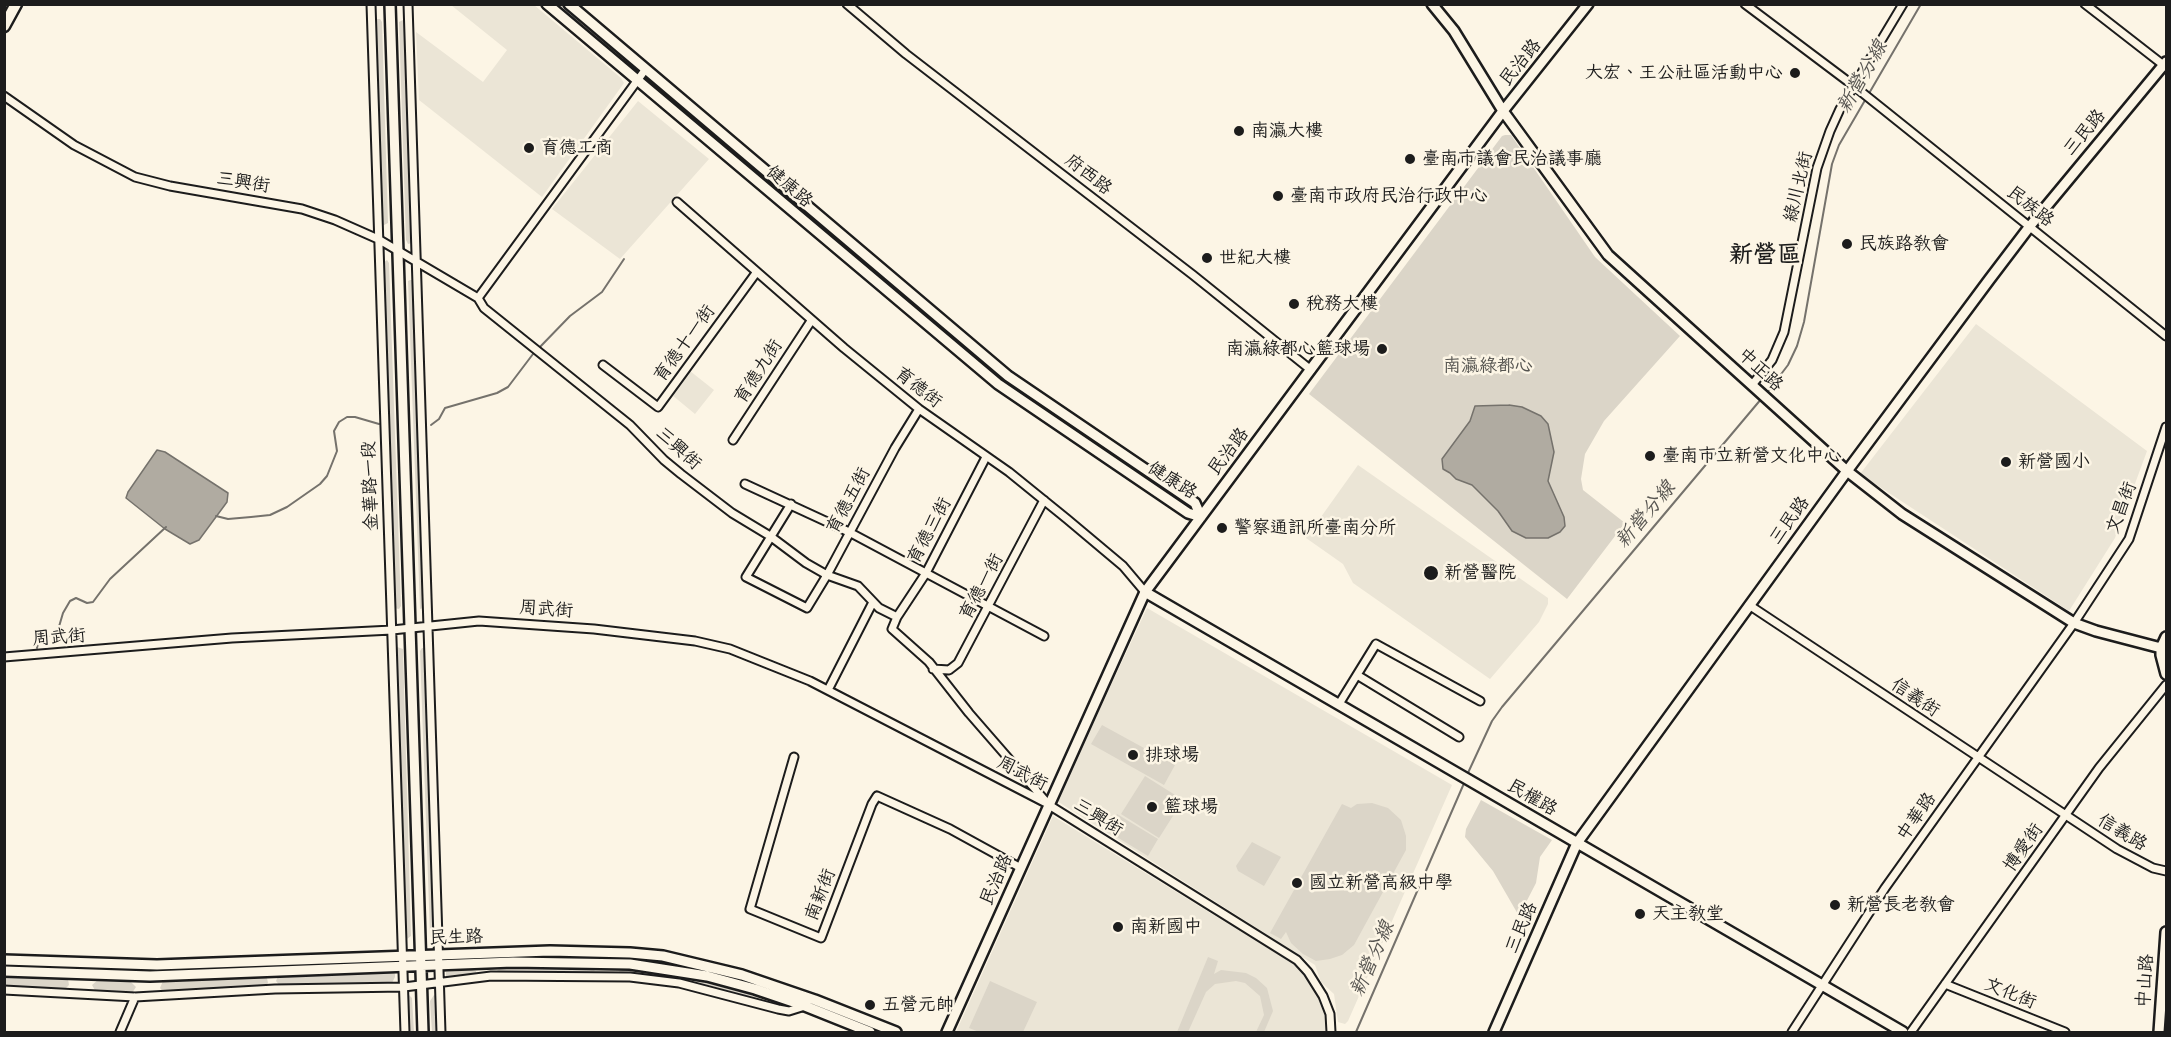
<!DOCTYPE html>
<html>
<head>
<meta charset="utf-8">
<style>
  body { margin:0 }
  #map { position:relative; width:2171px; height:1037px; overflow:hidden; background:#fcf5e5; font-family:Sriracha,sans-serif }
  canvas { display:block }
  .frame { position:absolute; inset:0; border:6px solid #1c1c1c; pointer-events:none }
</style>
</head>
<body>
<div id="map">
<canvas width="2171" height="1037"></canvas>
<div class="frame"></div>
</div>
<script>
const context = document.querySelector('canvas').getContext('2d');
context.lineJoin = 'round';
function paint(path, color) {
  context.fillStyle = color;
  context.fill(path, 'evenodd');
}
function toPath(rows) {
  const path = new Path2D();
  for (const r of rows) {
    path.moveTo(r[0], r[1]);
    for (let i = 2; i < r.length; i += 2) path.lineTo(r[i], r[i + 1]);
  }
  return path;
}
function strokePath(path, color, width, dash) {
  context.strokeStyle = color;
  context.lineWidth = width;
  context.lineCap = dash ? 'butt' : 'round';
  context.setLineDash(dash || []);
  context.stroke(path);
}
function write(font, color, halo, rows, align = 'center') {
  context.font = font + ' Sriracha,"LXGW WenKai TC",sans-serif';
  context.lineWidth = 5;
  context.setLineDash([]);
  context.textBaseline = 'middle';
  context.strokeStyle = halo;
  context.fillStyle = color;
  for (const [text, x, y, turn = 0] of rows) {
    context.save();
    context.translate(x, y);
    context.rotate((+turn || 0) * Math.PI / 180);
    context.textAlign = isNaN(turn) ? turn : align;
    if (halo) context.strokeText(text, 0, 0);
    context.fillText(text, 0, 0);
    context.restore();
  }
}
const built = toPath([
  [451,5,534,5,621,78,624,83,542,197,419,100,416,32,483,82,507,50],
  [638,101,709,159,620,259,552,209],
  [1976,324,2147,451,2115,538,2069,611,1860,474],
  [690,371,714,390,695,414,672,395],
  [1358,465,1548,598,1548,604,1539,622,1490,679,1353,583,1343,564,1306,538],
  [1147,608,1452,785,1348,1021,1345,1024,1338,1022,1334,994,1321,982,1315,965,1057,801],
  [1053,816,1303,970,1332,1016,1328,1032,956,1032]
]);
const green = toPath([
  [557,5,562,5,631,64,627,66],
  [375,19,380,19,382,22,388,223,382,226],
  [403,20,406,22,412,243,408,244,406,240,399,22],
  [653,81,686,109,686,112,683,114,650,85],
  [708,130,844,241,845,244,842,247,706,133],
  [1505,135,1511,135,1595,257,1680,336,1604,421,1585,454,1581,479,1583,490,1625,523,1567,599,1309,394,1502,136],
  [863,258,967,347,965,350,861,261],
  [387,260,389,263,401,606,399,609,394,608,383,263],
  [410,280,414,280,426,607,420,609,408,281],
  [982,359,1189,504,1187,507,1001,382,980,363],
  [397,647,403,649,411,936,407,939,405,939,395,650],
  [422,648,427,648,436,938,431,938,430,935,420,651],
  [1102,725,1175,765,1164,785,1091,744],
  [1145,776,1183,800,1159,838,1121,814],
  [1481,800,1552,840,1540,857,1536,883,1519,916,1493,871,1465,837,1466,829],
  [1372,803,1388,808,1401,820,1406,836,1406,850,1354,945,1342,955,1330,959,1316,961,1303,954,1291,943,1286,932,1281,939,1270,933,1342,804,1351,808,1357,804],
  [1117,814,1158,839,1148,856,1107,831],
  [1252,842,1281,857,1264,886,1238,871,1236,866],
  [1208,957,1218,961,1214,974,1221,970,1246,973,1256,978,1267,988,1273,1011,1264,1032,1256,1032,1264,1015,1260,996,1245,983,1236,981,1215,984,1206,992,1188,1032,1177,1032],
  [592,967,595,970,594,971,499,973,497,971,499,969],
  [392,970,395,974,395,977,391,985,280,986,276,981,279,974],
  [472,970,476,971,476,975,446,979,446,972],
  [623,970,681,976,745,991,769,998,772,1002,771,1004,620,974,619,971],
  [5,974,63,977,68,979,69,985,64,990,5,988],
  [263,975,267,978,268,983,264,987,164,993,160,988,163,981],
  [99,979,129,980,136,987,132,993,128,994,96,992,92,985],
  [990,981,1037,1002,1023,1032,979,1032,969,1028],
  [409,995,412,998,414,1032,407,1032,407,997],
  [434,995,437,997,439,1032,432,1032,430,1001]
]);
const water = toPath([
  [1509,405,1522,407,1541,416,1548,424,1554,452,1548,481,1564,517,1565,526,1560,532,1548,538,1526,538,1512,531,1498,511,1472,485,1456,479,1450,473,1443,469,1442,459,1470,421,1475,406,1509,405],
  [157,450,165,452,228,493,227,502,199,540,190,544,165,529,126,498,128,492,157,450]
]);
const stream = toPath([
  [538,349,570,316,602,292,624,259],
  [1766,394,1788,365,1797,346,1804,322,1832,164,1839,145,1921,4],
  [431,425,439,419,445,408,497,393,508,387,533,354],
  [216,516,228,519,251,517,270,515,287,507,320,484,327,476,337,451,334,431,339,422,347,417,355,417,379,424],
  [37,648,38,643,58,630,63,613,70,601,76,598,87,603,93,602,110,579,166,527],
  [1467,775,1492,721,1502,707,1762,398],
  [1356,1032,1465,781]
]);
const minor = toPath([
  [371,4,405,1032],
  [408,4,441,1032],
  [847,4,906,54,1193,275,1311,370],
  [1745,4,1854,86,2166,336],
  [2085,4,2166,67],
  [4,96,74,145,135,177,170,186,302,209,335,220,378,239,478,298,484,308,630,425,664,460,681,474,732,513,770,536,806,563,827,575,858,586,879,608,897,617,892,629,929,662,969,713,1049,805,1297,960,1308,972,1323,996,1330,1014,1331,1032],
  [677,202,844,348,919,409,1009,472,1067,519,1123,566,1145,592],
  [478,298,645,70],
  [603,365,658,407,756,273],
  [1752,385,1772,360,1784,332,1817,168,1830,131,1840,109,1903,4],
  [733,440,811,321],
  [745,484,849,532,1044,636],
  [791,504,746,577,807,608,827,575,895,448,919,409],
  [1749,605,2117,849,2153,868,2166,871],
  [897,617,926,573,986,457],
  [4,657,232,638,392,630,479,621,594,629,695,641,730,649,810,681,1044,802],
  [933,669,949,670,958,663,1044,500],
  [1357,675,1459,737],
  [828,690,873,602],
  [1339,704,1376,644,1480,701],
  [794,757,750,909,821,938,872,804,877,796,950,829,1021,868],
  [1945,984,2065,1032],
  [4,990,135,997,275,989,404,987,491,976,630,977,679,983,778,1009,789,1011,805,1006],
  [120,1032,135,997],
  [1792,1032,1885,888,2074,623,2129,539,2166,427],
  [1911,1032,2099,768,2166,685]
]);
const tertiary = toPath([
  [390,4,423,1032],
  [547,4,998,384,1188,513,1201,517],
  [569,4,1008,376,1195,503,1201,517],
  [1432,4,1454,31,1503,111,1608,255,1847,471,1902,514,2074,623,2096,631,2161,648],
  [1145,592,1903,1032],
  [2166,637,2161,648,2161,655,2166,674],
  [4,960,157,965,550,951,630,953,663,956,742,975,815,1000,896,1032],
  [4,971,150,976,513,962,630,964,707,976,755,989,805,1006,870,1032],
  [947,1032,1145,592,1503,111,1588,4],
  [1494,1032,1577,843,1847,471,1989,280,2030,226,2166,62],
  [2159,1032,2166,932]
]);
const secondary = toPath([
  [4,26,16,4]
]);
const markers = [
  [1795,73,6,"#1c1c1c"],
  [1239,131,6,"#1c1c1c"],
  [529,148,6,"#1c1c1c"],
  [1410,159,6,"#1c1c1c"],
  [1278,196,6,"#1c1c1c"],
  [1847,244,6,"#1c1c1c"],
  [1207,258,6,"#1c1c1c"],
  [1294,304,6,"#1c1c1c"],
  [1382,349,6,"#1c1c1c"],
  [1650,456,6,"#1c1c1c"],
  [2006,462,6,"#1c1c1c"],
  [1222,528,6,"#1c1c1c"],
  [1431,573,8,"#1c1c1c"],
  [1133,755,6,"#1c1c1c"],
  [1152,807,6,"#1c1c1c"],
  [1297,883,6,"#1c1c1c"],
  [1835,905,6,"#1c1c1c"],
  [1640,914,6,"#1c1c1c"],
  [1118,927,6,"#1c1c1c"],
  [870,1005,6,"#1c1c1c"]
];
const streetNames = [
  ["民治路",1521,63,-51],
  ["三民路",2085,133,-50],
  ["府西路",1088,175,38],
  ["三興街",243,183,9],
  ["健康路",789,187,40],
  ["綠川北街",1799,187,-77],
  ["民族路",2030,207,38],
  ["育德十一街",685,344,-54],
  ["中正路",1760,370,43],
  ["育德九街",759,372,-57],
  ["育德街",918,388,38],
  ["三興街",678,449,42],
  ["民治路",1229,452,-53],
  ["健康路",1172,481,32],
  ["金華路一段",371,486,-92],
  ["育德五街",849,501,-62],
  ["文昌街",2122,508,-69],
  ["三民路",1790,521,-54],
  ["育德三街",930,531,-62],
  ["育德一街",982,587,-62],
  ["周武街",546,610,4],
  ["周武街",59,638,-4],
  ["信義街",1915,698,34],
  ["周武街",1022,774,27],
  ["民權路",1532,798,30],
  ["中華路",1917,817,-55],
  ["三興街",1098,818,32],
  ["信義路",2122,833,31],
  ["博愛街",2024,848,-55],
  ["民治路",997,880,-66],
  ["南新街",821,895,-69],
  ["三民路",1522,928,-67],
  ["民生路",456,938,-2],
  ["中山路",2146,981,-86],
  ["文化街",2010,994,22]
];
const poiNames = [
  ["大宏、王公社區活動中心",1783,73,"right"],
  ["南瀛大樓",1251,131],
  ["育德工商",541,148],
  ["臺南市議會民治議事廳",1422,159],
  ["臺南市政府民治行政中心",1290,196],
  ["民族路教會",1859,244],
  ["世紀大樓",1219,258],
  ["稅務大樓",1306,304],
  ["南瀛綠都心籃球場",1370,349,"right"],
  ["臺南市立新營文化中心",1662,456],
  ["新營國小",2018,462],
  ["警察通訊所臺南分所",1234,528],
  ["新營醫院",1444,573],
  ["排球場",1145,755],
  ["籃球場",1164,807],
  ["國立新營高級中學",1309,883],
  ["新營長老教會",1847,905],
  ["天主教堂",1652,914],
  ["南新國中",1130,927],
  ["五營元帥",882,1005]
];
const parkNames = [
  ["南瀛綠都心",1488,366]
];
const waterNames = [
  ["新營分線",1863,77,-60],
  ["新營分線",1646,515,-50],
  ["新營分線",1373,959,-66]
];
const districtNames = [
  ["新營區",1765,256]
];
paint(built, '#ebe5d6');
paint(green, '#dbd5c8');
paint(water, '#b0aba1');
strokePath(water, '#75726c', 1.5);
strokePath(stream, '#75726c', 2);
strokePath(minor, '#1c1c1c', 11);
strokePath(tertiary, '#1c1c1c', 14);
strokePath(secondary, '#1c1c1c', 15);
strokePath(minor, '#fcf5e5', 7);
strokePath(tertiary, '#fcf5e5', 9);
strokePath(secondary, '#fcf5e5', 10);
for (const [x, y, r, color] of markers) {
  const dot = new Path2D();
  dot.arc(x, y, r, 0, 2 * Math.PI);
  context.fillStyle = color;
  context.fill(dot);
  strokePath(dot, '#fcf5e5', 2);
}
write('18px', '#1c1c1c', '#fcf5e5', streetNames);
write('18px', '#1c1c1c', '#fcf5e5', poiNames, 'left');
write('18px', '#555450', '#fcf5e5', parkNames);
write('italic 20px', '#575551', '#fcf5e5', waterNames);
write('bold 24px', '#1c1c1c', '#fcf5e5', districtNames);
</script>
</body>
</html>
